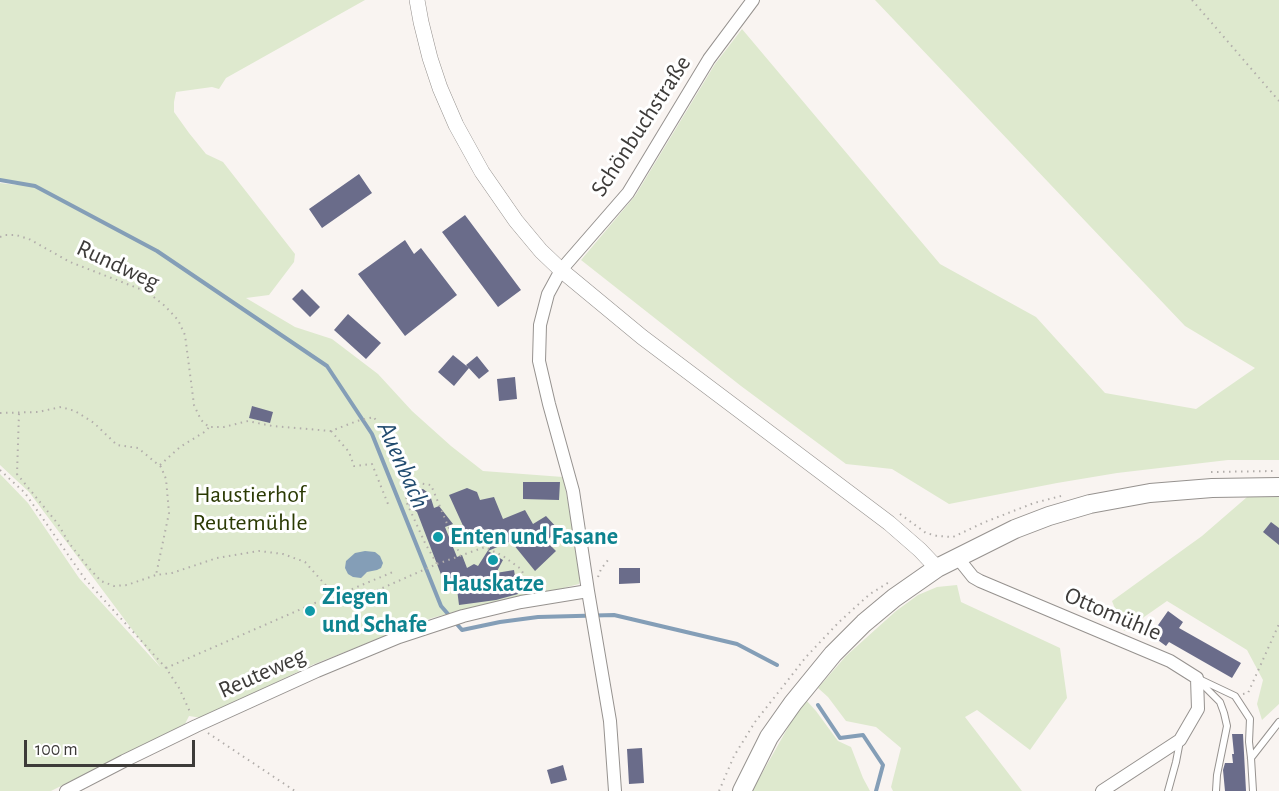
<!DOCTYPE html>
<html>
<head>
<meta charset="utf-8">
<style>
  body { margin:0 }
  #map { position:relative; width:1279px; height:791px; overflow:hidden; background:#f9f4f1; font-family:"Alegreya Sans",sans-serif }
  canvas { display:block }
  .scale { position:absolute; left:24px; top:740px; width:171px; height:27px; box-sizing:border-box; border:3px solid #3d3b39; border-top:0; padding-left:8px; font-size:18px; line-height:21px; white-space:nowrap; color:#3d3b39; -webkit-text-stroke:4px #fff; paint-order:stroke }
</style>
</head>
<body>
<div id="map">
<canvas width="1279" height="791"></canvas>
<div class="scale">100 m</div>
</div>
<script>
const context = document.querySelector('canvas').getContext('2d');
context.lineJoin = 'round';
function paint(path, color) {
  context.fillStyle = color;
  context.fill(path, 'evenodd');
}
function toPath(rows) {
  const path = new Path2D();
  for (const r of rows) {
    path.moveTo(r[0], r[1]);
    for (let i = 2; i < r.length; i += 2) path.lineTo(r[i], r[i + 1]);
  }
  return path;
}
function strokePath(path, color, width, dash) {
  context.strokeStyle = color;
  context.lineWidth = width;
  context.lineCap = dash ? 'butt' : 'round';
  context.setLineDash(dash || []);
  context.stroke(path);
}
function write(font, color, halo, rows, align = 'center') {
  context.font = font + ' "Alegreya Sans",sans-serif';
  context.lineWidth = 6;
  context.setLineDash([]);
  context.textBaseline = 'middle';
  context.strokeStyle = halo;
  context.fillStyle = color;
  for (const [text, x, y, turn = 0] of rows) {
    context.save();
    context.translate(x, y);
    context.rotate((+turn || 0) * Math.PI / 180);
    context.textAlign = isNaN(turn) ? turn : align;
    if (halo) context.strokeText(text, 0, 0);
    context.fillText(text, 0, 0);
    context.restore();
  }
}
const green = toPath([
  [0,0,365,0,226,78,219,89,212,87,176,92,174,102,174,112,189,133,206,154,223,162,295,254,294,262,269,295,246,298,295,327,332,339,378,374,412,411,451,446,483,471,563,477,581,569,579,584,521,599,466,609,432,618,398,631,312,665,202,718,189,716,185,724,51,791,0,791,0,474,28,503,79,578,161,668,29,492,0,465,0,183,17,185,16,183,0,180],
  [875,0,1279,0,1279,460,1228,460,1117,473,1057,483,949,504,892,469,846,464,741,386,581,260,635,196,715,64,742,29,940,264,1036,317,1105,393,1196,409,1255,368,1185,326],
  [1254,491,1279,492,1279,704,1262,720,1257,704,1263,680,1247,650,1167,601,1124,631,1112,601,1202,536],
  [957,585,961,602,1060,648,1067,698,1030,750,977,710,965,717,1022,791,893,791,891,787,901,748,876,727,846,721,828,697,818,688,846,656,896,611,918,595,937,587],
  [806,700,816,711,838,741,851,747,863,778,870,791,752,791,795,715]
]);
const water = toPath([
  [365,551,375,552,380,556,383,563,381,568,377,570,367,572,361,578,353,577,348,574,345,568,346,561,355,553]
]);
const stream = toPath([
  [0,180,35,186,157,251,327,366,372,434,441,606,462,630,500,622,538,617,614,615,737,644,777,665],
  [818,705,840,738,863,735,883,765,876,791]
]);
const building = toPath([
  [359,174,372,193,322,228,309,209],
  [465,215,521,290,498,307,442,232],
  [405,240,414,254,421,248,457,295,405,336,358,274],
  [302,289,320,307,310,317,292,299],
  [348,314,381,343,366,359,334,330],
  [453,355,469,368,454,386,438,372],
  [477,356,489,371,479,379,466,365],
  [515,377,517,399,499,401,497,379],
  [252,406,273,412,270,423,249,418],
  [523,482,560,482,559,500,523,499],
  [467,488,477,492,480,500,494,497,503,519,525,510,533,524,546,516,559,530,546,541,556,551,535,571,509,539,509,542,488,551,503,560,496,573,514,570,518,594,496,600,459,605,456,581,445,585,417,512,409,506,408,497,414,490,423,489,427,492,430,495,434,508,439,506,453,524,445,527,457,557,462,555,467,568,474,564,478,566,501,530,470,541,449,495],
  [1271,522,1279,528,1279,545,1263,532],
  [619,568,640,568,640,583,619,584],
  [1168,611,1183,622,1179,628,1241,663,1232,678,1169,642,1166,646,1151,635],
  [1232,734,1243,734,1246,791,1225,791,1223,770,1225,763,1233,763,1232,754,1234,754],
  [642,748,644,783,629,784,627,749],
  [563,765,567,780,551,784,547,770]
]);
const path = toPath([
  [1192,0,1279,101],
  [0,237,5,235,16,235,29,239,70,262,140,289,150,294,165,306,178,320,185,335,194,405,201,420,209,427,224,427,248,421,272,426,331,431,357,421,374,417,386,440,400,458,411,487,407,493,406,501,425,543,437,564,371,593,354,598,338,599,305,562,283,554,259,551,217,558,172,573,156,575,127,585,114,586,101,581,88,567,69,543,58,524,17,474,19,413],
  [0,413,38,412,61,407,75,411,94,423,117,445,138,448,161,467,166,479,169,513,156,575],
  [331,431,349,452,354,466,372,464,388,504],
  [160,465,180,447,206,431,209,427],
  [0,470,25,493,85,579,166,668,179,688,191,714],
  [1211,472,1274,471],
  [412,487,418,483,431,485,460,555],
  [900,514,926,533,937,536,953,537,985,522,1034,503,1061,496],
  [437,564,485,547,503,556,521,569,531,590],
  [598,577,601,569,608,560],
  [166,668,315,603,338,599,340,594,393,572],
  [1243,694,1248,693,1279,624],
  [208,733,295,791],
  [719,791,734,756,755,722,806,657,839,622,870,594,891,581]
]);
const service = toPath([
  [1197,678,1235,696,1250,719,1249,742,1251,758,1253,791],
  [1199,681,1220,702,1224,713,1227,726,1217,775,1216,791],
  [1251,758,1279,722],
  [1168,791,1176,762,1180,741]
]);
const minor = toPath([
  [957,557,973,577,980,581,1170,661,1197,678,1198,709,1180,740,1102,791],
  [66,791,124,761,196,726,317,671,399,637,463,616,521,602,588,591],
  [615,791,610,721,588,591,573,491,549,404,539,361,540,325,548,294,561,270,628,193,709,59,753,0]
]);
const tertiary = toPath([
  [417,0,421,22,430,58,440,88,456,125,482,172,516,221,541,251,561,270,642,337,889,523,920,550,937,568]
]);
const secondary = toPath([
  [742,791,769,737,793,703,833,654,864,623,894,598,937,568,1015,529,1049,516,1090,504,1150,493,1212,488,1279,487]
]);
const markers = [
  [438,537,6,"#0f9aa8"],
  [493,560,6,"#0f9aa8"],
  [310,611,6,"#0f9aa8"]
];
const streetNames = [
  ["Schönbuchstraße",641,126,-57],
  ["Rundweg",118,265,25],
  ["Ottomühle",1113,614,23],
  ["Reuteweg",262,673,-24]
];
const parkNames = [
  ["Haustierhof",250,495],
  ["Reutemühle",250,523]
];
const cultureNames = [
  ["Enten und Fasane",450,537],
  ["Hauskatze",493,584,"center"],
  ["Ziegen",322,597],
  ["und Schafe",322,625]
];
const waterNames = [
  ["Auenbach",403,465,66]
];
paint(green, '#dee9ce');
paint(water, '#849eb7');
strokePath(stream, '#849eb7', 4);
paint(building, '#6a6c8a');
strokePath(service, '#96928f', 8);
strokePath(minor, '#96928f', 14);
strokePath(tertiary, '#96928f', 16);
strokePath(secondary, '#96928f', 20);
strokePath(path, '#b2aeab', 2, [1.5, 4.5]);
strokePath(service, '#fff', 6);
strokePath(minor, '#fff', 12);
strokePath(tertiary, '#fff', 15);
strokePath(secondary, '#fff', 18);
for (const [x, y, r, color] of markers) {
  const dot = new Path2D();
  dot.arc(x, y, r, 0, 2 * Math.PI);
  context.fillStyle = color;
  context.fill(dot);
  strokePath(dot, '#fff', 2);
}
write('24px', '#3d3b39', '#fff', streetNames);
write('24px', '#2b3a04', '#fff', parkNames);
write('bold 24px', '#0d838f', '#fff', cultureNames, 'left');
write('italic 26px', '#214b6f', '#fff', waterNames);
</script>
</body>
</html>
